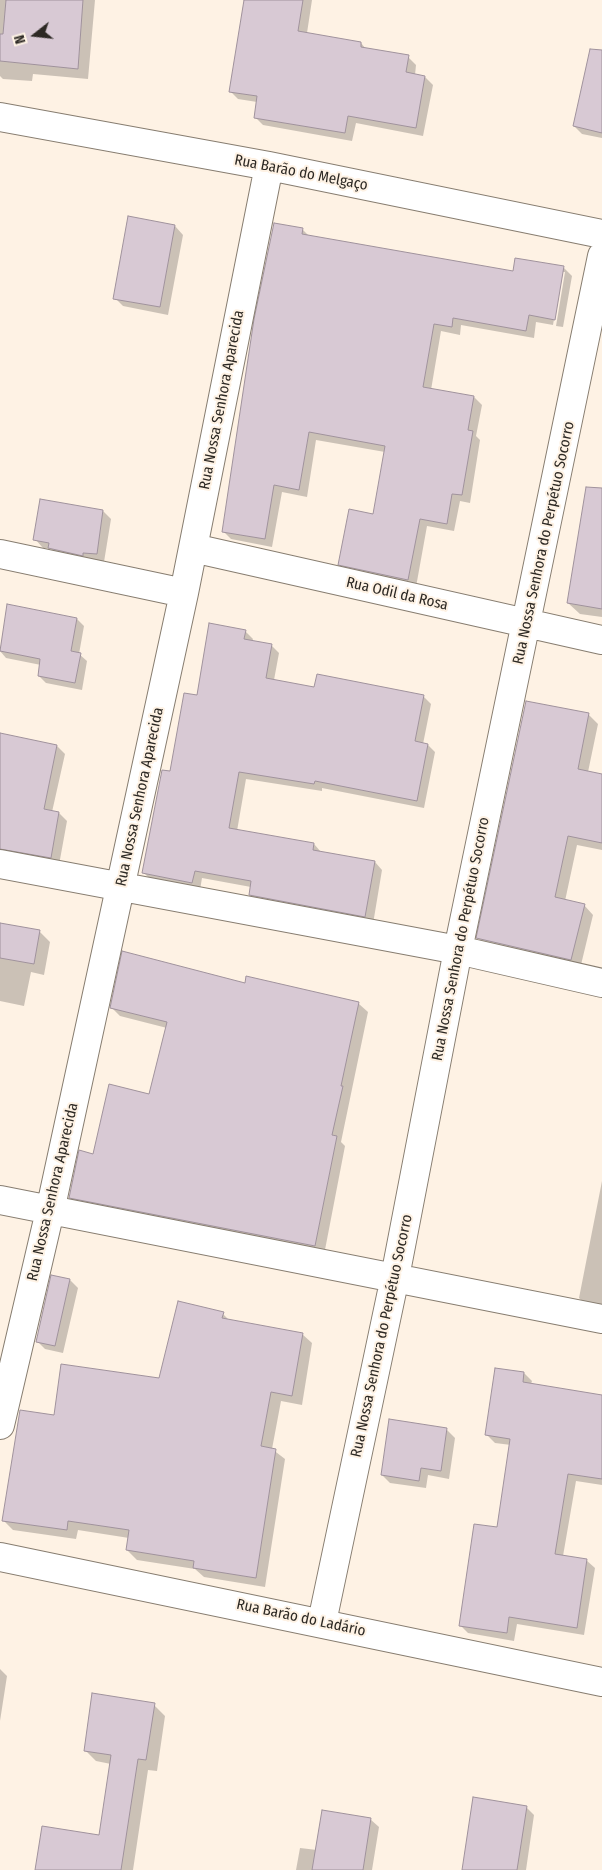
<!DOCTYPE html>
<html>
<head>
<meta charset="utf-8">
<style>
  body { margin:0 }
  #map { position:relative; width:602px; height:1870px; overflow:hidden; background:#fef2e4; font-family:"Fira Sans Condensed",sans-serif }
  canvas { display:block }
  .north { position:absolute; left:10px; top:10px; width:50px; height:50px; -webkit-text-stroke:4px #fef2e4; paint-order:stroke; rotate:254deg; font-size:14px; font-weight:700; line-height:20px; text-align:center; color:#2d2924 }
  .north::after { content:''; display:block; margin:auto; width:18px; height:22px; background:#2d2924; clip-path:polygon(50% 0,100% 100%,50% 72%,0 100%) }
</style>
</head>
<body>
<div id="map">
<canvas width="602" height="1870"></canvas>
<div class="north">N</div>
</div>
<script>
const context = document.querySelector('canvas').getContext('2d');
context.lineJoin = 'round';
function paint(path, color) {
  context.fillStyle = color;
  context.fill(path, 'evenodd');
}
function toPath(rows) {
  const path = new Path2D();
  for (const r of rows) {
    path.moveTo(r[0], r[1]);
    for (let i = 2; i < r.length; i += 2) path.lineTo(r[i], r[i + 1]);
  }
  return path;
}
function strokePath(path, color, width, dash) {
  context.strokeStyle = color;
  context.lineWidth = width;
  context.lineCap = dash ? 'butt' : 'round';
  context.setLineDash(dash || []);
  context.stroke(path);
}
function write(font, color, halo, rows, align = 'center') {
  context.font = font + ' "Fira Sans Condensed",sans-serif';
  context.lineWidth = 4;
  context.setLineDash([]);
  context.textBaseline = 'middle';
  context.strokeStyle = halo;
  context.fillStyle = color;
  for (const [text, x, y, turn = 0] of rows) {
    context.save();
    context.translate(x, y);
    context.rotate((+turn || 0) * Math.PI / 180);
    context.textAlign = isNaN(turn) ? turn : align;
    if (halo) context.strokeText(text, 0, 0);
    context.fillText(text, 0, 0);
    context.restore();
  }
}
const shadow = toPath([
  [0,0,95,0,88,79,33,74,32,81,3,79,0,76],
  [245,0,312,0,307,33,361,43,366,49,408,57,416,65,415,75,425,77,433,85,423,136,356,123,352,141,263,125,255,117,257,102,238,99,230,91],
  [602,88,602,138,582,134,574,126],
  [175,226,183,235,168,315,123,306,115,298],
  [302,229,310,237,514,273,516,259,564,268,572,276,563,327,556,326,565,272,562,272,553,325,536,322,534,338,461,325,460,335,441,331,431,390,474,397,482,405,476,436,480,440,470,503,460,501,454,531,427,526,416,587,348,572,340,564,374,516,385,452,316,440,307,497,282,492,272,547,231,539,223,531],
  [41,501,103,511,111,519,104,562,58,556,51,549,43,548,35,539],
  [602,543,602,617,580,614,568,603],
  [8,605,77,619,84,626,79,654,87,661,82,690,46,683,39,676,41,665,6,658,0,651],
  [245,631,253,639,252,642,271,645,279,653,274,680,315,688,423,696,431,704,423,744,428,745,435,752,424,808,322,788,322,791,246,779,237,831,314,844,321,852,375,862,382,870,373,924,258,902,250,894,251,887,202,878,200,890,151,880,143,872,171,772,198,697],
  [588,714,598,724,588,772,602,775,602,850,577,845,565,901,584,905,593,915,580,969,487,947,478,938],
  [0,734,57,746,65,754,52,812,59,813,67,821,59,865,0,859],
  [0,924,39,931,50,942,44,975,31,972,24,1006,0,1001],
  [247,978,359,1004,368,1012,341,1142,345,1146,324,1255,79,1206,70,1197,94,1155,150,1095,167,1028,120,1016,111,1007,246,984],
  [602,1181,602,1311,590,1309,579,1298],
  [70,1280,78,1288,63,1353,45,1349,37,1341],
  [223,1314,230,1321,302,1334,312,1343,302,1405,281,1401,272,1449,285,1459,265,1587,204,1577,195,1569,137,1560,127,1550,129,1538,78,1530,76,1539,13,1530,4,1521,55,1416,160,1380],
  [524,1373,532,1381,531,1384,602,1396,602,1485,576,1481,563,1556,586,1560,595,1568,584,1635,517,1624,514,1641,468,1633,460,1625,498,1529,511,1445,495,1443,487,1435],
  [447,1430,455,1438,449,1479,428,1475,426,1488,390,1483,382,1475],
  [0,1669,7,1676,0,1721],
  [154,1705,165,1716,157,1771,148,1770,133,1870,38,1870,100,1837,111,1764,96,1761,85,1750],
  [526,1807,534,1815,526,1870,464,1870],
  [370,1819,379,1827,372,1870,296,1870,300,1848,317,1850]
]);
const building = toPath([
  [6,0,83,0,78,69,0,61,0,34,3,34,6,0],
  [244,0,303,0,298,31,361,42,361,47,409,55,406,72,425,76,416,128,348,116,345,133,254,118,257,96,229,92,244,0],
  [590,49,602,50,602,133,573,126,590,49],
  [128,216,175,225,160,307,113,299,128,216],
  [274,223,303,228,302,234,513,271,515,258,564,266,555,320,529,315,526,331,453,318,452,327,434,324,423,387,474,396,468,430,473,431,462,495,452,494,447,524,420,519,408,580,338,565,349,509,373,514,385,446,309,432,299,490,274,485,265,539,222,532,254,319,274,223],
  [586,487,602,488,602,609,567,603,586,487],
  [40,499,103,510,97,554,83,553,83,556,48,548,49,543,33,540,40,499],
  [7,604,77,618,71,651,81,653,75,683,38,676,40,659,0,651,7,604],
  [209,623,246,630,244,639,272,644,266,678,314,687,317,674,424,695,415,741,428,744,417,801,315,781,314,784,239,772,229,828,314,843,313,850,375,861,365,917,249,895,251,881,195,871,192,883,142,873,162,770,170,771,184,693,197,695,209,623],
  [526,701,589,713,578,769,602,774,602,843,568,836,555,897,585,904,571,960,476,938,526,701],
  [0,733,57,745,44,809,59,812,51,858,0,849,0,733],
  [0,923,40,930,34,964,0,958,0,923],
  [122,951,245,983,246,976,359,1002,341,1086,343,1086,332,1135,337,1136,315,1246,69,1198,79,1150,93,1154,109,1084,149,1094,167,1022,110,1008,122,951],
  [51,1275,70,1279,55,1346,36,1342,51,1275],
  [178,1301,224,1312,222,1318,303,1333,292,1396,271,1392,261,1446,276,1449,256,1578,193,1568,194,1561,126,1550,129,1530,68,1521,67,1530,2,1521,20,1410,54,1415,61,1364,159,1378,178,1301],
  [495,1368,524,1372,523,1382,602,1395,602,1479,568,1474,555,1554,587,1559,577,1628,509,1617,507,1633,459,1626,474,1524,497,1527,510,1439,485,1435,495,1368],
  [389,1419,447,1428,441,1471,421,1468,419,1481,381,1475,389,1419],
  [92,1693,155,1703,146,1760,138,1759,121,1870,35,1870,42,1826,99,1835,111,1755,84,1751,92,1693],
  [473,1797,527,1806,517,1870,462,1870,473,1797],
  [322,1810,371,1818,363,1870,312,1870,322,1810]
]);
const street = toPath([
  [0,117,269,166,602,234],
  [193,548,602,640],
  [0,554,184,593],
  [0,864,458,950,602,983],
  [0,1200,602,1319],
  [0,1425,50,1211,184,593,269,166],
  [322,1622,395,1277,458,950,602,256]
]);
const primary = toPath([
  [0,1557,602,1682]
]);
const streetNames = [
  ["Rua Barão do Melgaço",301,173,11],
  ["Rua Nossa Senhora Aparecida",222,400,-79],
  ["Rua Nossa Senhora do Perpétuo Socorro",544,543,-78],
  ["Rua Odil da Rosa",397,594,13],
  ["Rua Nossa Senhora Aparecida",140,797,-78],
  ["Rua Nossa Senhora do Perpétuo Socorro",461,939,-79],
  ["Rua Nossa Senhora Aparecida",53,1192,-77],
  ["Rua Nossa Senhora do Perpétuo Socorro",382,1336,-78],
  ["Rua Barão do Ladário",301,1618,12]
];
paint(shadow, '#0003');
paint(building, '#d8c9d4');
strokePath(building, '#a0929c', 1);
strokePath(street, '#877d70', 30);
strokePath(primary, '#877d70', 30);
strokePath(street, '#fff', 28);
strokePath(primary, '#fff', 28);
write('15px', '#2d2924', '#fef2e4', streetNames);
</script>
</body>
</html>
